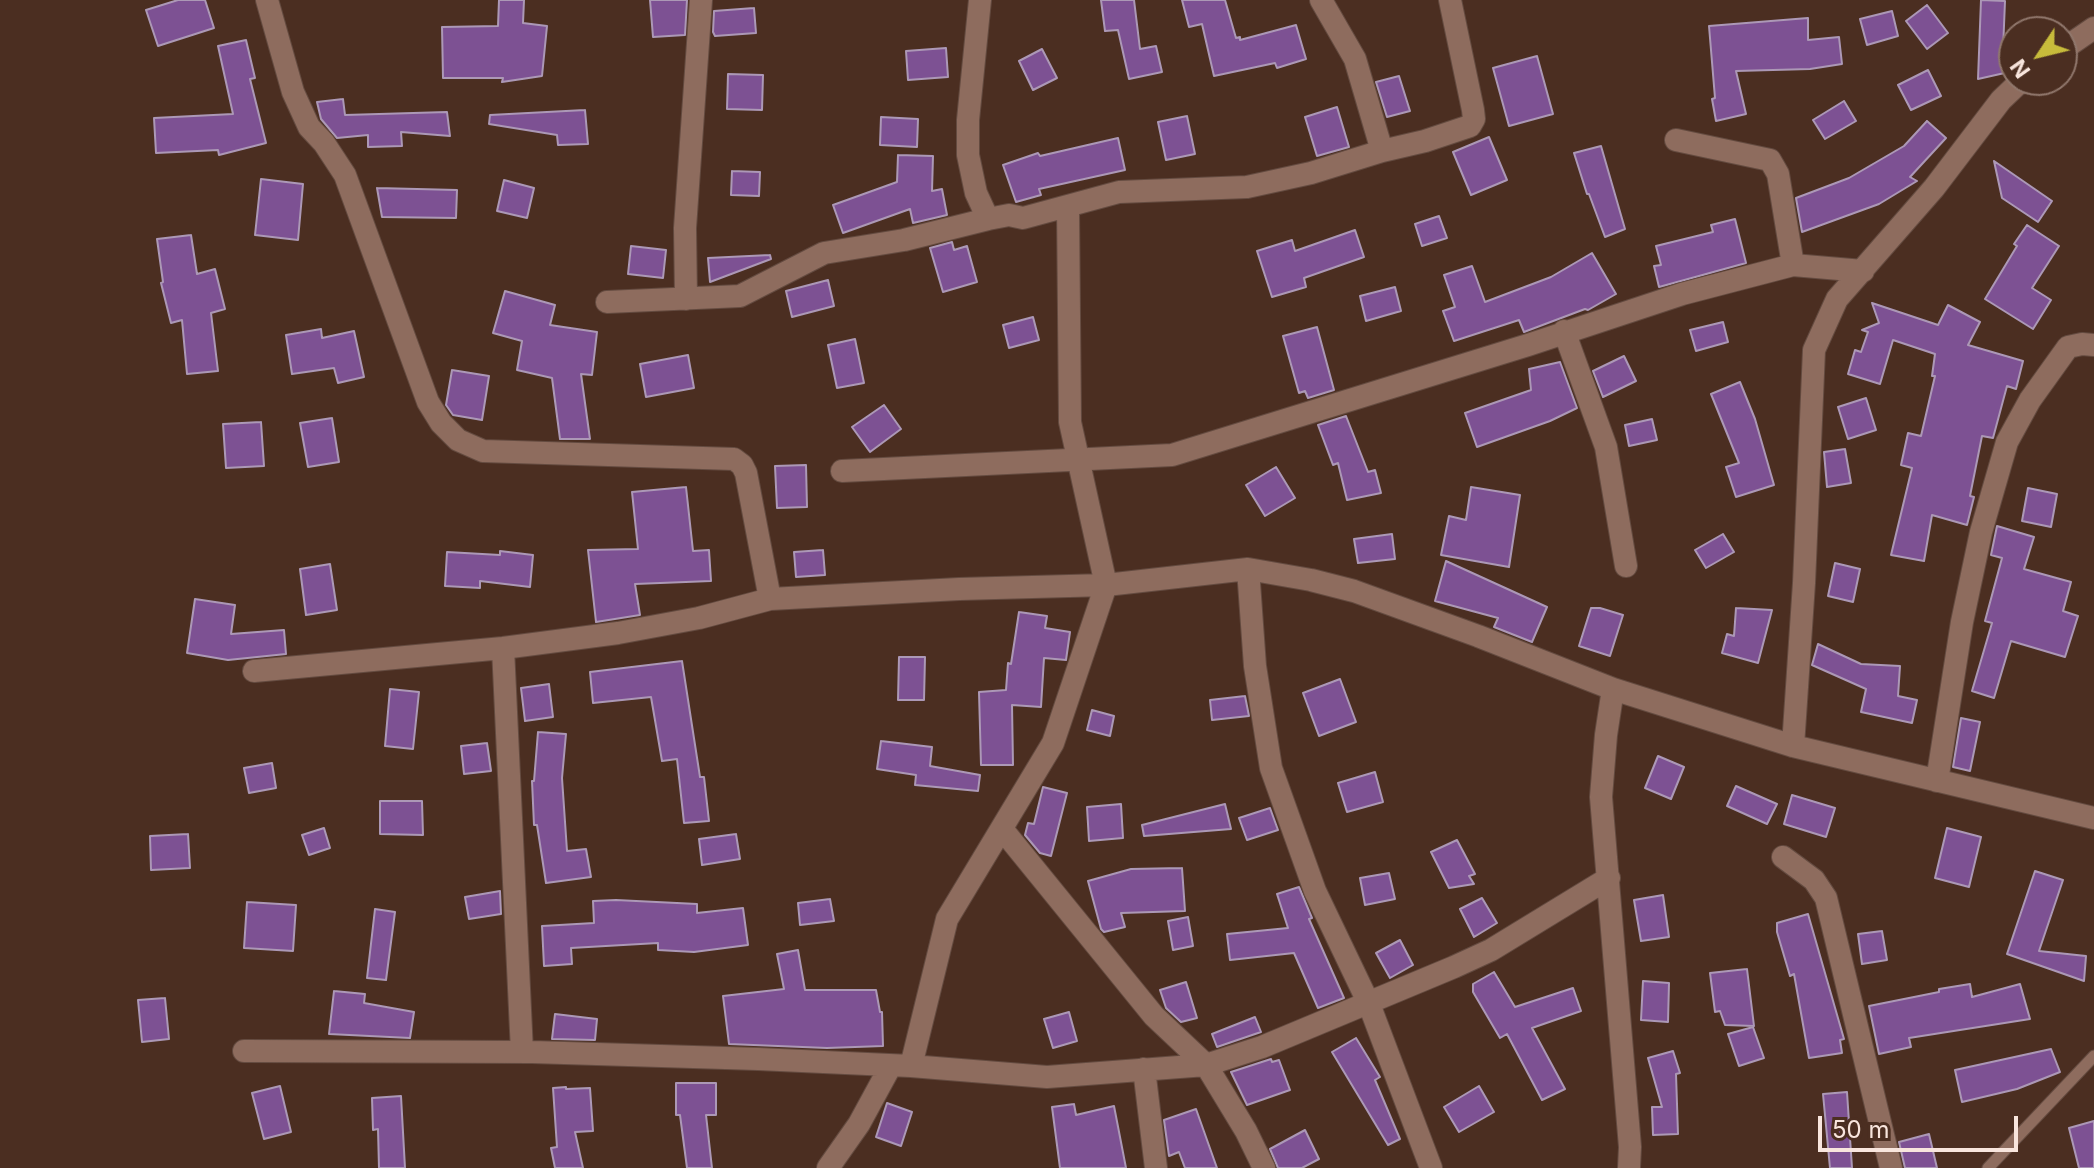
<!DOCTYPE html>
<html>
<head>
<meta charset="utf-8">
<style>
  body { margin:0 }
  #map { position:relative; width:2094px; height:1168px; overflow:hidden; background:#4b2e21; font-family:Inter,sans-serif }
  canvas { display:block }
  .north { position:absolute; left:1998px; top:16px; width:80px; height:80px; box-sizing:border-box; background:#4b2e21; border:2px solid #90776c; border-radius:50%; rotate:235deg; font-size:22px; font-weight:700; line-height:32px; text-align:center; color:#f8e5dd }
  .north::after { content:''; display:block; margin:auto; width:28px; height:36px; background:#c7bb3b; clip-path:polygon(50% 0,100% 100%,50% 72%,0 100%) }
  .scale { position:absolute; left:1818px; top:1116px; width:200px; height:36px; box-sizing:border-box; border:4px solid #f8e5dd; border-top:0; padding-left:10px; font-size:24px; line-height:28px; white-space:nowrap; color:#f8e5dd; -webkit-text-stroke:6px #4b2e21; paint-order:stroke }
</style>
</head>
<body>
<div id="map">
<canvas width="2094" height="1168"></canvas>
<div class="north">N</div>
<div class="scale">50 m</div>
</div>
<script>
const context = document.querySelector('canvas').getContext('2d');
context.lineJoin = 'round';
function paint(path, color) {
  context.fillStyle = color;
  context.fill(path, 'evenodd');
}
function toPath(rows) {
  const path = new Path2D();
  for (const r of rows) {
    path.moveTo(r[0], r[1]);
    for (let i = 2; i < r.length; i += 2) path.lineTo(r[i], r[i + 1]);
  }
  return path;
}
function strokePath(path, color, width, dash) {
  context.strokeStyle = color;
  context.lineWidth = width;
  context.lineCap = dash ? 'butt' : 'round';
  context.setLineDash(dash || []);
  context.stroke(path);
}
const building = toPath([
  [178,0,205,0,214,28,158,46,146,10,178,0],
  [499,0,524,0,523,23,547,26,542,76,502,82,503,78,443,78,442,27,498,26,499,0],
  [650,0,687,0,685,35,653,37,650,0],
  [1101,0,1134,0,1140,49,1156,46,1162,72,1129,79,1118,30,1105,31,1101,0],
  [1182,0,1225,0,1236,38,1240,37,1240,40,1296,25,1306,59,1277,68,1275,63,1214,76,1202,24,1189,27,1182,0],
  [1981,0,2005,1,2003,50,2009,72,1978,79,1981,0],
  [1927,5,1948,33,1927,49,1906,21,1927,5],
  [754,8,756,33,715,36,713,32,714,11,754,8],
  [1892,11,1898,36,1867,45,1860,19,1892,11],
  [1808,18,1808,40,1839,37,1842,64,1810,69,1736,71,1746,114,1716,121,1712,99,1715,98,1709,26,1808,18],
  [246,40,255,78,250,79,266,143,219,155,218,150,156,153,154,118,233,114,218,46,246,40],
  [946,48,948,77,908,80,906,51,946,48],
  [1042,49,1057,78,1033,90,1019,61,1042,49],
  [1537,56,1553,114,1509,126,1493,68,1537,56],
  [1928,70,1941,96,1911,110,1898,85,1928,70],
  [728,74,763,75,762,110,727,109,728,74],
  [1399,76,1410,111,1387,117,1376,82,1399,76],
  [343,99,345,115,447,112,450,136,401,132,402,146,368,147,368,135,337,138,321,119,317,102,343,99],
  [1844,101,1856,121,1825,139,1813,120,1844,101],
  [1337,107,1349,147,1317,156,1305,117,1337,107],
  [585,110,588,144,558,145,557,135,489,124,490,115,585,110],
  [1187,116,1195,154,1166,160,1158,122,1187,116],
  [881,117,918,119,917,147,880,145,881,117],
  [1927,121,1946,138,1910,177,1917,181,1879,204,1802,232,1796,198,1849,178,1904,146,1927,121],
  [1489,137,1507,180,1471,195,1453,152,1489,137],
  [1118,138,1125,170,1039,189,1041,195,1016,202,1003,165,1038,153,1040,156,1118,138],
  [1601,146,1625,229,1605,237,1589,194,1587,194,1574,153,1601,146],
  [898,155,933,156,932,191,942,189,947,215,913,223,910,209,843,233,833,205,897,182,898,155],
  [1994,161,2052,201,2038,222,2002,198,1994,161],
  [732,171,760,172,759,196,731,195,732,171],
  [261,179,303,184,298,240,255,235,261,179],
  [504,180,534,188,527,218,497,211,504,180],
  [377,188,457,190,456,218,382,217,377,188],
  [1439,216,1447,238,1422,246,1415,224,1439,216],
  [1735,219,1746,263,1659,287,1654,266,1661,265,1656,246,1713,232,1711,225,1735,219],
  [2027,225,2059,246,2032,288,2051,300,2033,329,1985,299,2017,246,2014,244,2027,225],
  [1355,230,1364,257,1304,278,1306,287,1272,297,1257,251,1292,240,1295,251,1355,230],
  [191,235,197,274,215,269,225,309,211,313,218,371,187,374,182,320,171,323,161,283,163,282,157,239,191,235],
  [952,242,954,250,967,246,977,282,943,292,930,248,952,242],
  [631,246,666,250,663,278,628,274,631,246],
  [1592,253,1616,294,1588,310,1585,309,1524,332,1519,320,1454,341,1443,311,1455,307,1444,275,1472,266,1485,302,1551,277,1592,253],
  [770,255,771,259,710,282,708,258,770,255],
  [828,280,834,306,792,317,786,291,828,280],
  [1395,287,1401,311,1366,321,1360,296,1395,287],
  [505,291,555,305,550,325,597,332,592,375,581,374,590,439,560,439,552,378,517,370,522,341,493,333,505,291],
  [1872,303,1938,325,1948,305,1980,322,1968,345,2023,361,2016,389,2007,386,1993,438,1982,436,1970,496,1974,497,1967,525,1932,515,1924,561,1891,555,1912,468,1901,465,1908,433,1921,436,1935,376,1932,376,1935,354,1893,340,1880,384,1848,374,1855,350,1861,352,1868,332,1862,330,1879,323,1872,303],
  [1033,317,1039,340,1009,348,1003,325,1033,317],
  [1723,322,1728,342,1696,351,1690,330,1723,322],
  [1317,327,1334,390,1308,398,1305,391,1299,393,1283,336,1317,327],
  [321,329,322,338,354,331,364,377,338,383,334,368,292,374,286,335,321,329],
  [855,339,864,383,837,388,828,345,855,339],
  [688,355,694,388,646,397,640,364,688,355],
  [1624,356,1636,381,1603,397,1593,371,1624,356],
  [1560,362,1577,408,1550,421,1477,447,1465,413,1531,390,1529,369,1560,362],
  [452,370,489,376,482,420,453,415,446,405,452,370],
  [1740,382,1755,419,1774,485,1736,497,1726,467,1739,463,1711,394,1740,382],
  [1866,398,1876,430,1848,439,1838,407,1866,398],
  [884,405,901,429,870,452,852,427,884,405],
  [1346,416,1368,472,1375,470,1381,493,1347,500,1338,463,1333,465,1318,425,1346,416],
  [332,418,339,462,308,467,300,423,332,418],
  [1652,419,1657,440,1629,446,1625,425,1652,419],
  [261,422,264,466,226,468,223,424,261,422],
  [1845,449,1851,483,1827,487,1824,452,1845,449],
  [806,465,807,507,777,508,775,466,806,465],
  [1276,467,1295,498,1265,516,1246,485,1276,467],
  [686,487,693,551,709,550,711,581,635,584,640,615,596,622,588,550,638,549,632,492,686,487],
  [1471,487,1520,495,1509,567,1441,555,1449,516,1466,520,1471,487],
  [2028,488,2057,494,2051,527,2022,521,2028,488],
  [1997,526,2034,537,2024,569,2071,582,2063,611,2078,616,2065,657,2011,641,1994,698,1972,691,1992,623,1985,621,2002,558,1991,555,1997,526],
  [1392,534,1395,559,1358,563,1354,539,1392,534],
  [1723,534,1734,552,1706,568,1695,550,1723,534],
  [823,550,825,575,796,577,794,552,823,550],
  [500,551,533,555,530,587,480,581,480,588,445,586,447,552,500,555,500,551],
  [1446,561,1547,607,1532,642,1494,627,1498,618,1435,601,1446,561],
  [1835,563,1860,569,1853,602,1828,596,1835,563],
  [330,564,337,610,306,615,300,569,330,564],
  [195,599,235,605,231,634,284,630,286,654,228,660,187,653,195,599],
  [1591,608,1600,608,1623,615,1610,656,1579,646,1591,608],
  [1736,608,1772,610,1758,663,1722,653,1727,634,1734,636,1736,608],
  [1019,612,1047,616,1045,628,1070,632,1066,660,1044,658,1041,707,1012,705,1013,765,981,765,979,692,1006,690,1008,663,1011,664,1019,612],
  [1818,644,1861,664,1900,666,1898,696,1917,700,1912,723,1861,712,1866,689,1812,665,1818,644],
  [899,657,925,657,924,700,898,700,899,657],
  [682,661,700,777,704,777,709,821,684,823,677,759,662,761,651,697,593,703,590,672,682,661],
  [1340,679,1356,722,1319,736,1303,693,1340,679],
  [549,684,553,717,525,721,521,688,549,684],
  [390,689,419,692,413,749,385,746,390,689],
  [1245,696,1249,716,1212,720,1210,700,1245,696],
  [1092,710,1114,716,1110,736,1087,730,1092,710],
  [1961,718,1980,722,1970,771,1953,767,1961,718],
  [538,732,566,734,562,778,567,851,586,849,591,877,546,883,537,825,534,825,532,781,534,781,538,732],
  [881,741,932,747,930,766,980,775,978,791,915,785,916,775,877,769,881,741],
  [487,743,491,771,464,774,461,746,487,743],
  [1658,756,1684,767,1671,799,1645,788,1658,756],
  [272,763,276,788,249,793,244,768,272,763],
  [1375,772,1383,802,1347,812,1338,783,1375,772],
  [1736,786,1777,804,1767,824,1727,806,1736,786],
  [1043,787,1067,793,1051,856,1040,853,1025,835,1028,823,1034,824,1043,787],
  [1792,795,1835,808,1826,837,1784,824,1792,795],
  [380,801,422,801,423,835,380,834,380,801],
  [1121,804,1123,838,1089,841,1087,807,1121,804],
  [1225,804,1231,829,1144,836,1142,825,1225,804],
  [1270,808,1278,830,1247,840,1239,818,1270,808],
  [324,828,330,848,309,855,302,835,324,828],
  [1947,828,1981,837,1969,887,1935,878,1947,828],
  [188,834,190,868,151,870,150,836,188,834],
  [736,834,740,859,702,865,699,839,736,834],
  [1457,840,1475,874,1469,876,1474,884,1449,888,1431,852,1457,840],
  [1182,868,1185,911,1121,913,1125,927,1104,932,1101,929,1088,881,1131,869,1182,868],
  [2035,871,2063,880,2039,951,2086,956,2084,981,2007,954,2035,871],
  [1389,873,1395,899,1365,905,1360,878,1389,873],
  [1299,887,1312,918,1309,919,1344,998,1318,1008,1294,953,1230,960,1227,934,1288,928,1277,894,1299,887],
  [500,891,501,914,469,919,465,897,500,891],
  [1663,895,1669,937,1641,941,1634,900,1663,895],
  [1482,898,1497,923,1474,937,1460,909,1482,898],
  [830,899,834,921,800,925,798,903,830,899],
  [616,900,697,904,697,913,743,908,748,945,694,952,658,950,658,943,571,948,572,964,544,966,542,926,594,923,593,901,616,900],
  [247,902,296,905,293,951,244,948,247,902],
  [375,909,395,912,386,980,367,978,375,909],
  [1808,914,1844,1039,1840,1040,1842,1053,1809,1058,1794,974,1790,976,1777,932,1777,923,1808,914],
  [1188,917,1193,946,1173,950,1168,921,1188,917],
  [1882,931,1887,960,1862,964,1858,934,1882,931],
  [1400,940,1413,965,1390,978,1376,953,1400,940],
  [798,950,805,990,876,990,880,1012,882,1012,883,1046,827,1048,729,1044,723,996,784,989,777,954,798,950],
  [1747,969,1754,1026,1725,1025,1720,1011,1715,1012,1710,973,1747,969],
  [1494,972,1515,1007,1573,988,1581,1011,1532,1028,1565,1089,1542,1100,1507,1034,1500,1038,1473,992,1473,984,1494,972],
  [1643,981,1669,983,1668,1022,1641,1020,1643,981],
  [1186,982,1197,1018,1181,1022,1166,1008,1160,990,1186,982],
  [1970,984,1972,997,2020,984,2030,1019,1909,1038,1911,1047,1879,1054,1869,1006,1939,992,1939,989,1970,984],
  [334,991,365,994,364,1003,414,1012,410,1038,329,1034,334,991],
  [165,998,169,1039,142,1042,138,1000,165,998],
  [1069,1012,1077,1041,1053,1048,1044,1019,1069,1012],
  [555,1014,597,1019,595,1040,552,1039,555,1014],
  [1255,1017,1261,1032,1217,1047,1212,1034,1255,1017],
  [1753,1027,1764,1058,1739,1066,1728,1034,1753,1027],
  [1356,1038,1380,1077,1375,1080,1400,1139,1388,1145,1332,1052,1356,1038],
  [2051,1049,2060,1072,2017,1089,1962,1102,1955,1070,2051,1049],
  [1673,1051,1680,1073,1676,1074,1678,1134,1653,1135,1652,1107,1662,1107,1648,1058,1673,1051],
  [1271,1059,1272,1062,1279,1060,1290,1090,1247,1105,1231,1072,1271,1059],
  [676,1083,716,1083,716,1115,706,1115,712,1168,687,1168,680,1115,676,1115,676,1083],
  [280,1086,291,1132,264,1139,252,1093,280,1086],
  [1479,1086,1494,1112,1459,1132,1444,1107,1479,1086],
  [566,1087,566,1089,590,1088,593,1131,575,1132,583,1168,555,1168,551,1148,557,1147,553,1088,566,1087],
  [1847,1092,1852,1168,1830,1168,1823,1094,1847,1092],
  [401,1096,405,1168,379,1168,378,1129,373,1130,372,1098,401,1096],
  [887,1103,912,1112,901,1146,876,1137,887,1103],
  [1074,1104,1076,1115,1114,1106,1126,1168,1060,1168,1052,1107,1074,1104],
  [1196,1109,1217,1168,1185,1168,1179,1152,1169,1156,1164,1120,1196,1109],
  [2094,1121,2094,1168,2079,1168,2069,1128,2094,1121],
  [1305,1130,1319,1159,1302,1168,1278,1168,1270,1149,1305,1130],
  [1929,1134,1937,1168,1905,1168,1899,1142,1929,1134]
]);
const service = toPath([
  [1988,1168,2094,1056]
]);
const minor = toPath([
  [267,0,293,92,309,127,324,143,345,175,428,402,441,423,458,440,483,451,734,459,742,465,746,473,770,599],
  [980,0,968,120,968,155,976,193,988,219,1009,215,1023,218,1119,192,1247,187,1311,173,1382,151,1425,141,1470,126,1474,119,1473,110,1450,0],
  [1321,0,1355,59,1382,151],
  [2062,50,2094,28],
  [1676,140,1770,160,1778,174,1793,265],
  [686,299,685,228,701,0],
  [607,302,740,296,824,253,904,240,988,219],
  [1564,331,1606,447,1626,566],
  [842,471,1172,455,1528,345,1682,294,1793,265,1863,271],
  [1248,569,1255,666,1271,768,1315,891,1369,1004,1431,1168],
  [503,648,522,1052],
  [254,671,503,648,618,633,699,618,770,599,959,589,1106,585,1248,569,1311,580,1354,591,1478,636,1613,689,1793,746,2094,818],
  [1613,689,1606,735,1601,797,1630,1147,1629,1168],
  [1793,746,1804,583,1814,350,1837,299,1934,188,2001,100,2022,80],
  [1937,781,1962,622,1981,532,2007,442,2030,400,2068,347,2082,344,2094,345],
  [1002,829,1154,1016,1206,1065,1246,1131,1264,1168],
  [1783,857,1814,880,1826,898,1891,1168],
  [244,1051,532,1052,758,1059,911,1066,1047,1077,1206,1065,1262,1047,1454,967,1491,950,1609,878],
  [911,1066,947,919,1053,743,1106,585,1070,422,1068,207],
  [1144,1069,1156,1168],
  [828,1168,859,1124,890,1067]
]);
paint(building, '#7d5193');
strokePath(building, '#ac98b6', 2);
strokePath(service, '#644b40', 13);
strokePath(minor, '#644b40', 24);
strokePath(service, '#8e6c5e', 11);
strokePath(minor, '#8e6c5e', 22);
</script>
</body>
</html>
